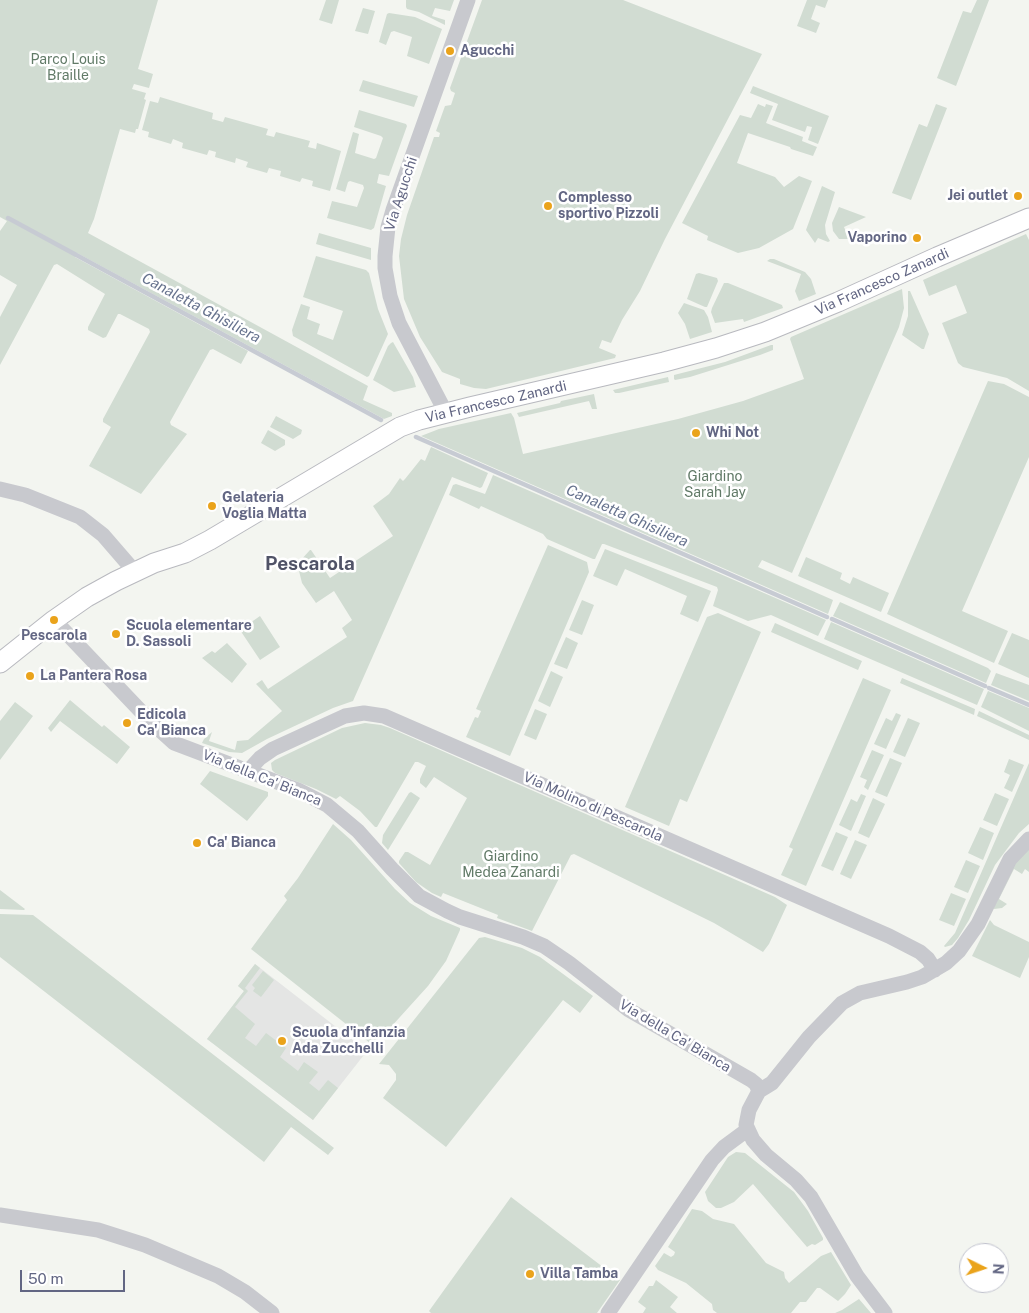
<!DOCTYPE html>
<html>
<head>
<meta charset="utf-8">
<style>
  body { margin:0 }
  #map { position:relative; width:1029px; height:1313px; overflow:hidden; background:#f3f5f0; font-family:"Public Sans",sans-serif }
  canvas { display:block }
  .north { position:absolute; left:959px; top:1243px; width:50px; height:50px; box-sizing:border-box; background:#fff; border:1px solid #c0c2cd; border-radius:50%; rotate:94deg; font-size:14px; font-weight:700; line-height:20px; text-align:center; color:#626683 }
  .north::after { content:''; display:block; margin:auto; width:18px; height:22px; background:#eaa31b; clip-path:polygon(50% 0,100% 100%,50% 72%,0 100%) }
  .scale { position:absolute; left:20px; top:1270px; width:105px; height:22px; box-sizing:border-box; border:2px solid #626683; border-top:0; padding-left:6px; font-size:15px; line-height:18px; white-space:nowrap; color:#626683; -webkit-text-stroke:4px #fff; paint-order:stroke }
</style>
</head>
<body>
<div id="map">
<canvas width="1029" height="1313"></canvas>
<div class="north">N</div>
<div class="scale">50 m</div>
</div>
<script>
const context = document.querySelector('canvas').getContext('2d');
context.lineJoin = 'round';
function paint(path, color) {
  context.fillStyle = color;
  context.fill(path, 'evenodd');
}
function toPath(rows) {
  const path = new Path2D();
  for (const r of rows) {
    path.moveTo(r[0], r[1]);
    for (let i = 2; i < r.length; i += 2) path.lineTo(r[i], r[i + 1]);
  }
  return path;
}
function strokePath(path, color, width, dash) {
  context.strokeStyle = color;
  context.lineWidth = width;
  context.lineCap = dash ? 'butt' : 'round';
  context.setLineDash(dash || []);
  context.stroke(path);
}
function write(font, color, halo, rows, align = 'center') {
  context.font = font + ' "Public Sans",sans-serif';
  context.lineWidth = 5;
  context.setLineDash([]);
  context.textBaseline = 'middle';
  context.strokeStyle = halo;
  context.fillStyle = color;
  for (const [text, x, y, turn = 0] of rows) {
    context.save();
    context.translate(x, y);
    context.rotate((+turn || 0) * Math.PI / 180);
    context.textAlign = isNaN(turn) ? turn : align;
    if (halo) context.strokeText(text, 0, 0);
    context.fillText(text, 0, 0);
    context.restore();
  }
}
const built = toPath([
  [255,964,367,1051,313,1120,207,1039,244,991,238,986]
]);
const green = toPath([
  [0,0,158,0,138,69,153,74,149,88,134,84,132,89,146,93,144,99,146,100,138,129,136,129,135,133,120,129,94,219,88,233,368,386,363,400,392,413,392,416,384,419,77,253,75,257,248,351,241,364,213,349,210,350,170,422,171,425,187,434,141,494,89,466,111,427,103,422,103,419,150,332,149,329,120,314,118,314,106,337,103,338,88,330,88,327,105,294,57,264,54,265,0,365,0,317,17,285,0,275,0,231,7,221,0,217],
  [326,0,339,0,332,24,319,20],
  [406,0,454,0,450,11,435,8,432,16,445,20,445,25,419,12,407,9,406,7],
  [482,0,623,0,762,54,665,239,640,291,622,320,611,343,602,340,599,348,616,355,615,358,486,389,474,388,460,384,460,379,442,372,420,337,404,299,399,256,401,239,407,215,434,137,439,137,440,133,436,131,445,106,451,105,455,93,451,91,450,88],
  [807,0,828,0,825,8,816,5,811,19,820,23,816,33,797,26],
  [977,0,989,0,956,86,937,78,963,11,971,13],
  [363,8,375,11,368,34,355,31],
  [389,13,415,17,442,29,429,64,407,56,412,37,394,31,391,32,386,45,379,42,387,14],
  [363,80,418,96,414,107,359,91],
  [753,86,829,116,818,144,808,140,812,127,807,126,805,132,772,120,778,104,750,93],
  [160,97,213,113,212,119,223,122,225,117,268,129,266,135,274,137,276,132,310,141,308,147,316,149,317,143,341,151,330,191,312,186,313,181,302,178,300,182,280,176,281,171,269,168,267,173,246,167,248,162,236,158,235,163,215,157,216,152,209,150,207,155,182,148,183,143,173,139,171,144,148,137,149,132,142,130,150,101,158,103],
  [758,104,765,107,766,104,773,106,766,123,803,137,802,141,817,147,813,156,791,149,790,147,748,133,737,163,775,177,784,187,799,176,812,181,793,229,759,248,738,253,707,240,708,236,682,223,740,115,751,118],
  [936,104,947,108,911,200,892,193,919,124,927,127],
  [359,110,406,124,407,126,389,176,379,174,377,183,386,186,374,228,371,230,327,218,332,201,357,207,364,188,363,185,350,181,348,182,345,192,336,189,353,132,359,134,355,153,374,159,376,158,383,138,381,136,354,127],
  [822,186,835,192,825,225,826,234,830,241,828,242,818,238,815,243,806,230],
  [839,207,866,217,844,227,849,239,839,239,833,231,832,223],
  [319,233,371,248,371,260,316,244],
  [1026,234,1029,240,1029,391,1007,378,963,367,958,363,942,323,967,313,956,285,929,296,923,280],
  [316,256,366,270,369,273,378,309,388,334,369,376,367,377,293,336,292,330,301,304,310,307,307,319,320,324,317,334,333,340,343,311,303,297],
  [770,259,774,259,805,272,811,279,816,294,799,301,795,291,801,274,767,261],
  [699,273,717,278,718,281,707,307,705,307,687,299,696,274],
  [724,283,728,283,782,305,783,308,744,322,743,319,715,323,711,312,712,308],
  [902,289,904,308,899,327,792,573,762,560,758,567,833,600,828,614,421,436,439,429,511,413,514,418,523,454,678,419,743,401,804,379,790,339,791,337],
  [908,291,910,291,929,334,924,349,922,349,902,335,908,316],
  [684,303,704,310,708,317,712,332,690,339,685,324,678,313],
  [393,342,413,377,416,387,394,392,373,380,388,346,391,343],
  [771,345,773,345,773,350,760,355,690,377,675,380,674,379,674,375,725,362],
  [668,377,669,382,619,393,615,393,613,390],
  [988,381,1004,384,1029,397,1029,457,962,611,1008,631,994,663,887,614],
  [594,394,597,409,592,409,589,401,519,417,517,413,560,403,561,401],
  [276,416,302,430,301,434,293,439,270,427],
  [268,430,285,440,285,445,275,451,261,443],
  [431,447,488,473,482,487,480,488,452,477,353,701,333,708,267,739,242,753,229,752,202,743,204,739,212,732,209,741,235,750,237,741,248,740,282,711,256,684,262,680,268,689,347,637,342,628,352,620,334,591,316,603,302,583,298,567,300,561,310,550,311,550,330,578,393,536,373,506,389,494,400,478,403,481,405,479,421,459,425,461],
  [493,475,826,620,818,636,771,615,748,621,713,606,718,590,717,587,604,544,602,544,595,559,593,559,547,539,543,534,481,506,479,509,449,495,453,485,456,484,485,494],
  [548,545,587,562,589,572,510,756,466,737,475,717,478,718,481,711,476,709],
  [605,549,711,591,698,622,680,614,687,596,625,569,617,586,593,576],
  [806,557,842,573,840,579,850,584,853,577,889,593,881,612,798,576],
  [582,600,594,605,582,635,569,630],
  [840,602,988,668,991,671,986,683,833,616],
  [718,613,761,632,687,802,680,799,669,826,625,807,707,617],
  [260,616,280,647,260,660,240,630],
  [831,622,984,689,977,705,824,639],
  [775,623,862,661,858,670,771,632],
  [1012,633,1029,640,1029,678,998,664],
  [566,637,578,643,567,669,554,664],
  [227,643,247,664,232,683,202,658,212,651,215,653],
  [551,671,563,677,550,707,538,701],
  [996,673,1029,685,1029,701,991,685],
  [863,678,891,690,806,886,781,875,793,849,789,847],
  [902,678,975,709,974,715,900,683],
  [988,691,1029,708,1029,731,981,707],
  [70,700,102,727,104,725,130,747,117,764,60,721,51,732,48,728],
  [15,702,33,716,0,760,0,721],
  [535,709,547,714,536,740,524,735],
  [979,711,1029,735,1029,740,977,716],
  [896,713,901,715,886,749,874,744,886,718,892,721],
  [908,718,920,723,905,757,893,752],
  [365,723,381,725,390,728,775,897,787,905,769,944,763,952,714,923,574,854,571,855,532,931,497,918,498,915,443,893,441,897,432,893,416,882,399,863,399,861,405,852,408,852,430,865,467,798,434,777,426,788,420,783,420,779,426,766,418,762,415,762,377,827,375,827,360,811,340,796,336,799,316,789,275,773,272,770,271,763,275,760,342,728],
  [872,750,884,755,868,790,864,787,867,780,860,777],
  [890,758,902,763,887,797,875,792],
  [1009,759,1024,765,1012,792,1004,788,1010,775,1004,772],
  [1029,763,1029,824,1019,833,995,865,969,920,958,938,952,945,945,947,944,946,955,933],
  [210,771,268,792,268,796,247,821,200,784],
  [411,792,420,798,388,850,382,843,383,835,409,793],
  [995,793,1009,799,997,826,983,820],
  [861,794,866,796,851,831,839,825,851,799,857,802],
  [873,798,885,804,869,838,858,833],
  [333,824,351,840,395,889,410,903,431,916,460,928,460,930,446,961,428,986,381,1038,370,1043,251,949,287,900,284,896,298,878],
  [980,827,994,833,983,860,968,853],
  [836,832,848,837,833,871,821,866],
  [855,840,867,845,851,879,840,874],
  [1029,849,1029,872,1025,869,1022,874,1014,869,999,899,1007,904,1002,908,994,909,994,907,1016,862],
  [966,860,980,866,968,893,954,887],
  [0,890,25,909,24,910,0,909],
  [951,893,966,899,954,926,939,920],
  [0,914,33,915,334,1148,328,1155,291,1127,264,1162,0,957],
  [990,920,994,925,1029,942,1029,957,1020,978,972,956],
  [485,937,522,948,540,957,593,996,580,1013,563,1000,446,1147,383,1098,396,1080,396,1074,389,1065,379,1064,479,938],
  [255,964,260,968,245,988,248,991,235,1007,255,1024,245,1038,256,1046,266,1033,286,1048,280,1057,298,1071,304,1062,318,1072,309,1083,319,1091,328,1080,338,1088,313,1120,207,1039,244,991,238,986],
  [263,971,274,980,261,997,253,991,255,988,252,985],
  [736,1152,745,1153,794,1192,808,1211,823,1238,823,1240,815,1245,812,1244,807,1247,753,1184,734,1202,721,1208,716,1208,708,1201,705,1192,728,1157],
  [511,1197,620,1280,597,1313,431,1313,429,1311],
  [692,1209,702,1211,713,1219,734,1224,766,1263,784,1272,785,1278,789,1283,821,1256,831,1252,851,1285,845,1294,838,1301,820,1288,817,1288,806,1302,800,1302,791,1313,717,1313,713,1310,712,1304,686,1283,658,1270,655,1266,664,1253,671,1257,674,1255,675,1252,668,1247],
  [656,1280,678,1297,670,1307,677,1313,643,1313,646,1308,638,1302,649,1286,653,1286],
  [859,1299,871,1313,835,1313,842,1310]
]);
const stream = toPath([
  [8,218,381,420],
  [416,437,827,617],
  [832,619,985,686],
  [989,688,1029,705]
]);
const minor = toPath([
  [446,413,399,323,390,296,385,268,385,256,388,227,393,210,468,0],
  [0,489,25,495,80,517,103,535,135,572],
  [54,620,152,723,174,743,298,790,327,805,358,831,392,869,419,896,447,911,460,917,523,937,544,946,569,963,629,1010,751,1080,756,1084,759,1091],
  [248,771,260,758,273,749,345,716,364,713,384,716,889,936,920,952,928,959,935,970],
  [0,1215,98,1230,145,1245,218,1276,245,1292,272,1313],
  [608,1313,712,1160,724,1147,747,1130],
  [885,1313,857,1276,811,1197,796,1180,766,1155,753,1140,746,1125,749,1110,759,1091,772,1083,809,1037,842,1003,860,993,907,982,922,977,946,963,959,951,978,924,1010,859,1029,839]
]);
const major = toPath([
  [0,663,54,620,87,597,116,581,154,563,185,553,210,540,400,427,419,420,470,407,664,362,716,348,765,332,838,302,937,257,1029,218]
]);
const markers = [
  [450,51,5,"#eaa31b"],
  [1018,196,5,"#eaa31b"],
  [548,206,5,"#eaa31b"],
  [917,238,5,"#eaa31b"],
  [696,433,5,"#eaa31b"],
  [212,506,5,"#eaa31b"],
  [54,620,5,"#eaa31b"],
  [116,634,5,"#eaa31b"],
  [30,676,5,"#eaa31b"],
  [127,723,5,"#eaa31b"],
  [197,843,5,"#eaa31b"],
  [282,1041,5,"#eaa31b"],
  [530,1274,5,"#eaa31b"]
];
const poiNames = [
  ["Agucchi",460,51],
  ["Jei outlet",1008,196,"right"],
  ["Complesso",558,198],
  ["sportivo Pizzoli",558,214],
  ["Vaporino",907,238,"right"],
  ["Whi Not",706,433],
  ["Gelateria",222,498],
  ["Voglia Matta",222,514],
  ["Scuola elementare",126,626],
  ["D. Sassoli",126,642],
  ["Pescarola",54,636,"center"],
  ["La Pantera Rosa",40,676],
  ["Edicola",137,715],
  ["Ca' Bianca",137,731],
  ["Ca' Bianca",207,843],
  ["Scuola d'infanzia",292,1033],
  ["Ada Zucchelli",292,1049],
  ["Villa Tamba",540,1274]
];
const parkNames = [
  ["Parco Louis",68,60],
  ["Braille",68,76],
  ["Giardino",715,477],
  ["Sarah Jay",715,493],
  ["Giardino",511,857],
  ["Medea Zanardi",511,873]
];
const streetNames = [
  ["Via Agucchi",401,194,-72],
  ["Via Francesco Zanardi",882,282,-24],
  ["Via Francesco Zanardi",496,402,-13],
  ["Via della Ca' Bianca",262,778,22],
  ["Via Molino di Pescarola",593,807,24],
  ["Via della Ca' Bianca",675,1036,31]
];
const waterNames = [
  ["Canaletta Ghisiliera",201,308,28],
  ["Canaletta Ghisiliera",627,516,24]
];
const districtNames = [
  ["Pescarola",310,564]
];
paint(built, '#e4e5e4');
paint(green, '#d1dcd2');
strokePath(stream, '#c7cbd3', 4.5);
strokePath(major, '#b8b9bf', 21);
strokePath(minor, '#c8c9ce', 15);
strokePath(major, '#fff', 19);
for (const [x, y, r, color] of markers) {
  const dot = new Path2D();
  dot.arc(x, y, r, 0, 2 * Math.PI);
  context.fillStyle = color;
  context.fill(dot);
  strokePath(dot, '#fff', 2);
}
write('bold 14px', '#626683', '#fff', poiNames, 'left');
write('14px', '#617a67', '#fff', parkNames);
write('14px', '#626683', '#fff', streetNames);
write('italic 15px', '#67738e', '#fff', waterNames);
write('bold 19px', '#505367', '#fff', districtNames);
</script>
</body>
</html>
